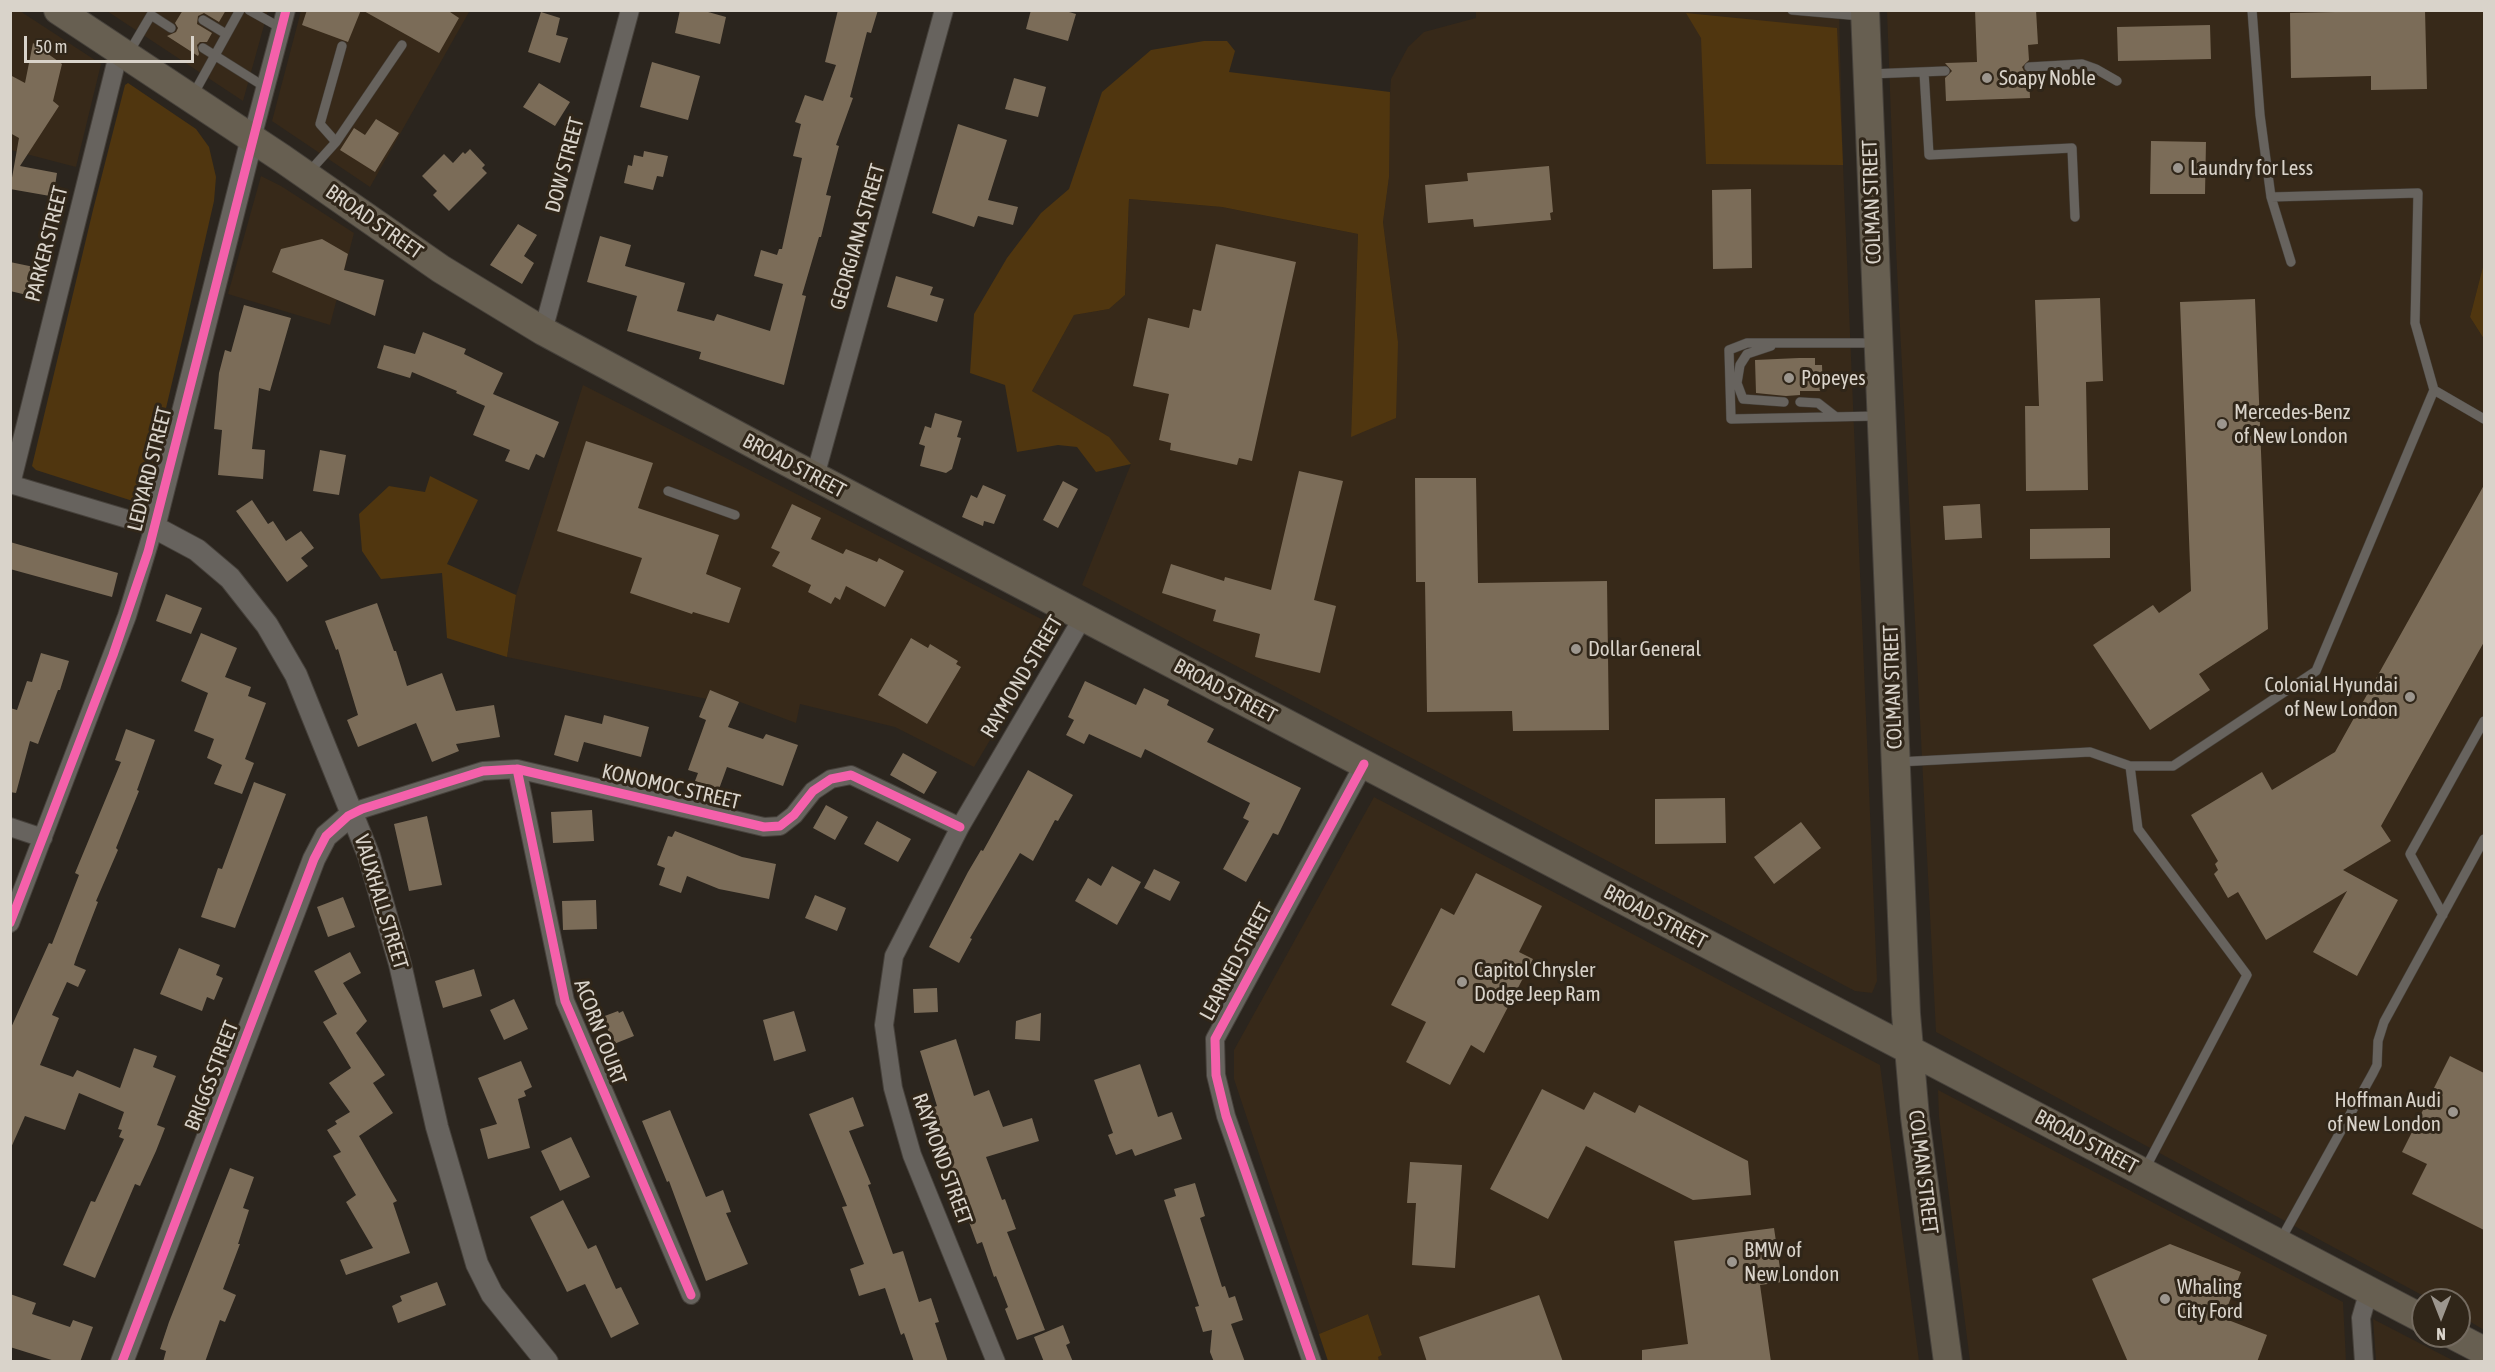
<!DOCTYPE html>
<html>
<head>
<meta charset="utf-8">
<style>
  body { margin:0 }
  #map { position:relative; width:2495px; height:1372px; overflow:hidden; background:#2b251e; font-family:"Asap Condensed",sans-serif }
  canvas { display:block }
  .frame { position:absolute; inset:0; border:12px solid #d9d3ca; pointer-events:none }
  .north { position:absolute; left:2411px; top:1288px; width:60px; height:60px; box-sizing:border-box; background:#302619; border:2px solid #746b60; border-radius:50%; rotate:180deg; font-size:16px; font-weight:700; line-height:24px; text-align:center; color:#d9d3ca }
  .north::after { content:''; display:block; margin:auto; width:21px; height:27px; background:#9c968e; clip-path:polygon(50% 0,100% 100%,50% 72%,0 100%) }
  .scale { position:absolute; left:24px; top:36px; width:170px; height:27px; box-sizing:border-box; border:3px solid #d9d3ca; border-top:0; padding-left:8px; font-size:18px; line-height:21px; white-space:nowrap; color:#d9d3ca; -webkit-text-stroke:4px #302619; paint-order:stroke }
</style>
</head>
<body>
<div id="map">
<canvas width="2495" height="1372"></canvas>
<div class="frame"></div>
<div class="north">N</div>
<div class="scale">50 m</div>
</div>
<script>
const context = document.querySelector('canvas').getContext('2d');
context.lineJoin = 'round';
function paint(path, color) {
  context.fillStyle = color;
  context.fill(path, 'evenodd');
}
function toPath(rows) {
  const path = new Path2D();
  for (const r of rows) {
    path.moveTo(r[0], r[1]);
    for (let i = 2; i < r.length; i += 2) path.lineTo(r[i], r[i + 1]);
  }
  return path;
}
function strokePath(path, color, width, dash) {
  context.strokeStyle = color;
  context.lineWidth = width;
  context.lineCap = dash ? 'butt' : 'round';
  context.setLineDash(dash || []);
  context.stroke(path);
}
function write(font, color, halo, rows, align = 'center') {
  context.font = font + ' "Asap Condensed",sans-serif';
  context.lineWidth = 6;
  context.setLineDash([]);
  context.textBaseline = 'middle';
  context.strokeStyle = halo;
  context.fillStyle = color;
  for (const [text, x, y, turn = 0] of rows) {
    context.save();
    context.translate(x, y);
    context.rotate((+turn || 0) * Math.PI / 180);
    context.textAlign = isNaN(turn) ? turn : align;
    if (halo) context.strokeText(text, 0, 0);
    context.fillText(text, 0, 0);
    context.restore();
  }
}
const built = toPath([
  [467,10,469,12,370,187,272,121,301,11],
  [10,11,20,11,101,64,76,167,11,150],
  [107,11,268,11,243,101],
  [1476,11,1839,11,1843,165,1877,981,1872,993,1855,991,1838,982,1082,585,1131,464,1032,391,1074,315,1109,309,1125,295,1129,199,1222,207,1358,234,1351,437,1398,342,1383,222,1389,177,1388,128,1391,79,1408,47,1424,32,1476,18],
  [1887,11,2484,11,2484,263,2470,317,2484,339,2484,1330,2459,1315,2459,1300,2431,1300,1936,1032,1896,249],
  [261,176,281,186,354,233,330,325,228,294],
  [583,385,1057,627,974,767,895,727,800,704,796,723,711,691,707,699,507,657,516,595],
  [1374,797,1880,1065,1919,1361,1379,1361,1377,1357,1382,1355,1368,1314,1319,1334,1234,1079,1234,1050],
  [1938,1090,2343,1302,2346,1361,1970,1361,1939,1117],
  [2373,1319,2454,1361,2376,1361]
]);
const green = toPath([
  [1686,13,1837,28,1843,165,1706,164,1701,38],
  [1204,41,1227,41,1235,51,1229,72,1390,92,1389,177,1383,222,1398,342,1396,418,1351,437,1358,234,1222,207,1129,199,1125,295,1109,309,1074,315,1032,391,1109,437,1131,464,1096,472,1077,447,1058,445,1017,452,1005,385,970,373,974,314,1007,258,1041,213,1069,189,1102,92,1151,50],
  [128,83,196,129,209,147,216,177,214,201,184,332,145,497,139,503,36,470,32,466,93,210,125,85],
  [2484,263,2484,339,2470,317],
  [430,476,478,500,447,564,516,595,507,657,447,638,442,573,381,579,362,551,359,514,389,486,425,492],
  [1368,1314,1382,1355,1378,1357,1379,1361,1328,1361,1319,1334]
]);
const building = toPath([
  [183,10,226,10,219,22,204,13,198,16,197,24,212,33,207,42,200,42,197,45,199,54,198,56,167,36,176,32,178,28,175,23],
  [307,10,361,10,348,42,302,25],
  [362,10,447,10,459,18,439,53],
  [680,10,701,10,726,17,720,44,675,33],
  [838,10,878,10,871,33,867,32,850,97,853,98,836,145,839,146,826,195,831,196,821,237,819,237,802,295,806,296,784,385,699,359,701,352,627,331,637,296,587,282,600,236,631,245,625,266,685,283,677,311,714,321,717,314,770,331,783,284,754,276,761,250,777,255,779,249,782,249,802,158,793,156,801,124,795,122,805,95,823,101,836,65,825,62],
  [1031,10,1062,10,1076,14,1068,41,1026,29],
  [1975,10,2036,10,2038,44,2028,45,2029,60,2022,67,2024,71,2029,74,2030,98,1946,101,1945,78,1952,71,1945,63,1977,62],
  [2425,10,2427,89,2371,90,2371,76,2291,78,2290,13],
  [541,12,560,18,556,35,568,38,560,63,528,52],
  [2210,25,2211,59,2118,61,2117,27],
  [33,43,62,64,53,101,59,106,20,166,57,173,54,192,51,192,50,196,10,189,19,138,10,133,10,75,25,83],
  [652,62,700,76,688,120,640,107],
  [1014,78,1046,87,1038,117,1005,109],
  [539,83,570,102,555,126,523,107],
  [376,119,399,133,375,172,340,150,354,128,365,135],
  [958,124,1007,140,988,200,1018,207,1013,225,978,216,974,227,932,213],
  [2151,141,2206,142,2205,194,2150,194],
  [470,149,485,165,482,168,487,173,449,211,433,195,437,191,422,176,444,154,453,163,463,152,465,154],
  [644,151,668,156,663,177,657,176,653,190,624,183,628,165,632,166,634,155,643,157],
  [1549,166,1553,212,1550,213,1551,220,1474,227,1473,219,1428,223,1425,185,1468,181,1467,173],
  [1751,189,1752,268,1713,269,1712,190],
  [518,224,537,235,524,256,534,263,522,284,490,265],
  [322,239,348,254,344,270,384,280,375,316,272,272,281,249],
  [1216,244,1296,262,1252,461,1239,458,1237,465,1170,450,1171,443,1159,440,1169,394,1133,386,1148,318,1189,328,1193,309,1201,311],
  [10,262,34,267,27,295,10,291],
  [896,276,933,287,930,295,944,299,937,322,887,307],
  [2100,298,2103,381,2086,382,2088,490,2026,491,2025,406,2039,406,2035,300],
  [2255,299,2268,629,2199,674,2210,690,2150,730,2093,645,2153,605,2159,613,2191,591,2180,302],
  [244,305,291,318,270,391,259,388,252,449,265,450,263,479,218,475,222,430,214,429,219,373,225,350,231,352],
  [423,332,466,349,464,354,503,373,493,394,559,422,544,458,536,454,529,470,505,461,510,450,473,435,485,406,456,393,457,391,412,372,410,378,377,368,384,345,415,354],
  [1799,358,1815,358,1815,365,1822,365,1823,391,1800,391,1800,395,1786,396,1756,393,1755,360],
  [935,413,962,421,957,437,961,438,952,469,946,473,920,466,925,446,919,444,925,426,931,428],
  [586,441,653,463,638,508,719,535,706,574,741,588,729,623,693,612,692,614,630,593,642,558,557,531],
  [320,450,346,455,339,495,313,491],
  [1299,471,1343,481,1314,600,1336,606,1320,673,1255,657,1260,634,1213,621,1216,610,1162,593,1171,564,1224,581,1225,577,1271,590],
  [1415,478,1476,478,1478,583,1607,581,1609,730,1513,731,1512,711,1427,712,1425,582,1416,582],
  [1063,481,1078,489,1058,528,1043,520],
  [983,485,1006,495,994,524,984,521,983,526,962,517,971,495,977,498],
  [2484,485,2484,642,2381,826,2391,841,2343,870,2398,900,2357,976,2313,952,2347,891,2266,940,2238,892,2228,898,2214,874,2218,870,2215,864,2218,861,2191,815,2262,772,2272,790,2335,752],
  [252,500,268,524,273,521,286,541,301,531,314,548,301,558,308,566,287,582,236,511],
  [792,504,821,518,811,539,843,554,846,549,877,562,879,558,904,571,885,607,846,586,840,600,835,597,831,604,808,592,811,585,772,566,780,552,771,548],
  [1980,504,1982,538,1945,540,1943,506],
  [2110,528,2110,558,2030,559,2030,529],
  [10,542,118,573,112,597,10,569],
  [166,594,202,608,191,634,156,621],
  [377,603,394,651,396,651,407,686,442,673,456,711,494,705,500,737,456,744,459,751,432,762,416,723,358,747,347,720,358,715,338,649,336,650,325,621],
  [201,633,237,648,225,677,251,687,248,696,266,703,245,759,254,763,242,794,214,784,222,765,207,758,214,739,194,731,208,693,181,681],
  [911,638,928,648,930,644,958,661,956,664,961,667,927,724,878,695],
  [41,653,69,661,60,690,58,690,38,744,30,741,16,793,10,792,10,708,17,710,27,681,32,682],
  [1085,681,1136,705,1144,688,1169,700,1167,705,1214,729,1207,742,1301,788,1278,835,1273,833,1246,882,1223,869,1249,821,1243,818,1250,803,1145,749,1141,758,1089,734,1084,744,1066,735,1074,720,1068,717],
  [710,690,739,702,728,727,763,739,766,734,798,745,783,786,727,767,719,789,695,781,698,773,688,770,706,720,699,717],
  [565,715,602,724,604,715,649,727,641,757,584,742,578,762,554,755],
  [126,729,155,740,137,790,139,791,116,848,118,850,96,901,98,902,77,956,74,965,86,970,78,987,67,982,52,1015,59,1018,40,1065,73,1077,77,1070,120,1088,134,1048,157,1056,153,1067,176,1076,157,1125,165,1128,156,1151,140,1186,135,1184,95,1278,63,1265,91,1201,95,1202,124,1139,119,1137,122,1130,118,1129,124,1112,79,1093,65,1130,25,1116,10,1150,10,1030,49,943,52,944,79,875,75,873,121,762,115,760],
  [903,753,937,772,924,794,890,775],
  [1028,770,1073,795,1058,821,1055,820,1033,861,1020,853,970,938,972,939,959,963,929,947,968,872,981,850,983,851],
  [254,782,286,794,235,928,201,917,218,868,222,869],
  [1725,798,1726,843,1655,844,1655,799],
  [826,805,848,817,835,840,813,828],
  [592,810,594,841,553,843,551,812],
  [427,816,442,885,409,891,394,824],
  [877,821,911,839,898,862,864,844],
  [1801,822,1821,848,1774,884,1754,857],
  [675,831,742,857,776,864,769,899,719,889,687,876,681,893,659,885,665,868,657,865,668,836,672,837],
  [1112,866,1141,882,1117,925,1075,901,1088,878,1101,886],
  [1154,869,1180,882,1170,901,1144,888],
  [1476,873,1542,906,1519,952,1533,959,1484,1053,1471,1045,1450,1085,1406,1062,1426,1022,1391,1005,1441,908,1454,915],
  [815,895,846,908,837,931,805,918],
  [343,897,355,927,328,937,317,907],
  [596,900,597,929,563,930,562,901],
  [179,948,220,965,216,975,223,978,214,1000,207,997,202,1011,160,994],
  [350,952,361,973,343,983,367,1021,356,1033,385,1075,373,1083,393,1113,359,1136,397,1201,393,1203,410,1253,346,1275,340,1260,373,1248,346,1202,356,1195,333,1156,341,1152,327,1130,337,1124,335,1121,350,1112,329,1083,351,1068,323,1022,337,1014,314,971],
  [474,969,482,996,443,1008,435,981],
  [937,988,938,1012,914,1013,913,989],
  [514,999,528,1029,504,1040,490,1010],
  [618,1011,619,1013,623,1011,634,1036,614,1044,602,1017],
  [794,1011,806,1051,774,1061,763,1020],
  [1041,1013,1040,1041,1015,1039,1016,1021],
  [956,1039,974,1096,989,1090,1003,1127,1032,1118,1039,1141,986,1157,1002,1200,1005,1199,1016,1229,1007,1232,1045,1330,1017,1340,1005,1309,1008,1307,996,1276,994,1277,982,1242,977,1244,928,1109,937,1106,920,1051],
  [2450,1056,2484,1073,2484,1230,2412,1194,2427,1164,2402,1152],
  [521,1061,532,1087,524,1091,526,1096,518,1099,530,1148,488,1159,480,1129,497,1124,478,1078],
  [1140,1064,1158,1117,1172,1112,1182,1139,1135,1156,1132,1149,1116,1155,1108,1135,1113,1133,1094,1080],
  [1542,1089,1584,1110,1594,1092,1635,1113,1639,1105,1748,1161,1751,1195,1693,1200,1586,1146,1548,1219,1490,1189],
  [853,1097,864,1126,849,1131,871,1184,868,1185,893,1254,903,1251,919,1302,931,1298,939,1322,935,1323,948,1362,914,1362,904,1333,901,1335,885,1288,859,1296,850,1269,864,1264,842,1207,847,1206,809,1114],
  [670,1110,706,1197,723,1190,731,1212,726,1213,748,1264,706,1281,669,1181,667,1182,642,1121],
  [571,1137,590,1177,560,1191,541,1151],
  [1410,1162,1462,1165,1455,1268,1412,1265,1416,1203,1407,1203],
  [230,1168,254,1177,243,1208,249,1210,238,1244,240,1244,223,1289,236,1295,225,1322,220,1320,205,1362,163,1362,166,1351,160,1349,169,1322],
  [1195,1183,1205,1216,1200,1218,1222,1287,1225,1286,1229,1298,1235,1296,1243,1320,1231,1324,1245,1362,1214,1362,1210,1352,1212,1330,1203,1332,1195,1307,1199,1306,1164,1200,1176,1196,1174,1189],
  [563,1200,588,1249,596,1245,616,1289,621,1287,639,1324,611,1338,585,1284,567,1292,530,1217],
  [1774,1228,1782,1282,1760,1285,1771,1362,1642,1362,1642,1350,1688,1344,1674,1241],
  [2170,1244,2241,1272,2223,1318,2267,1335,2257,1362,2128,1362,2092,1279],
  [437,1282,446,1305,398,1323,392,1306,402,1301,400,1296],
  [10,1294,36,1303,32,1314,70,1327,73,1320,93,1327,80,1362,58,1362,10,1347],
  [1539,1295,1563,1362,1427,1362,1419,1337],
  [1063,1325,1070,1343,1066,1345,1073,1362,1044,1362,1034,1337]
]);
const service = toPath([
  [249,10,281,28],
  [1792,10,1861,16],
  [2252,10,2260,115,2271,197,2418,193,2415,323,2434,390,2484,419],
  [203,20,226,34],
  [203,48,265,87],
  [128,54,151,15,171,28],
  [2029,67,2082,64,2096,69,2117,81],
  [1924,72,1929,155,2072,148,2075,217],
  [1870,74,1945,71],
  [193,95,240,10],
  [336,142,320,124,342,46],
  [308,173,336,142,402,45],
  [2271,197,2291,262],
  [1876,343,1747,343,1729,350,1731,419,1878,416],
  [1771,346,1747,354,1740,365,1737,383,1743,399,1784,402],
  [1800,402,1818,403,1836,417],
  [668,491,735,515],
  [1898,762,2090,752,2130,766,2173,766,2316,671,2434,390],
  [2130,766,2138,829,2247,975,2145,1169],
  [2443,915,2410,854,2484,721],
  [2280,1241,2373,1073,2377,1065,2378,1041,2384,1022,2484,839]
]);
const minor = toPath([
  [252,138,286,10],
  [543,331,630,10],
  [815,476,944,10],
  [10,484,154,527,127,616,10,923],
  [11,484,119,51],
  [517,769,565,1001,691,1295],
  [352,814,362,809,483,771,517,769,764,827,780,826,794,815,813,791,831,779,851,775,960,827],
  [10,827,43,838],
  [996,1362,912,1155,893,1088,884,1025,894,956,960,827,1083,617],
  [1312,1362,1226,1116,1216,1075,1215,1039,1364,764],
  [2364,1362,2361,1318,2369,1290]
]);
const tertiary = toPath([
  [252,138,154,527,197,550,230,578,267,625,296,675,369,856,400,964,437,1127,477,1264,492,1294,547,1362],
  [122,1362,314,859,326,836,352,814]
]);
const primary = toPath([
  [58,10,283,159,441,269,543,331,774,455,2423,1319],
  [1865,10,1906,1014,1915,1117,1948,1362],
  [2455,1336,2484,1351]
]);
const cycleway = toPath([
  [517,769,565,1001,691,1295],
  [10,923,113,655,148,552,286,10],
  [122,1362,314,859,326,836,348,816,362,809,483,771,517,769,764,827,780,826,794,815,813,791,831,779,851,775,960,827],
  [1312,1362,1226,1116,1216,1075,1215,1039,1364,764]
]);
const markers = [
  [1987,78,6,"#9c968e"],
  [2178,168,6,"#9c968e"],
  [1789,378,6,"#9c968e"],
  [2222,424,6,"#9c968e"],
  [1576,649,6,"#9c968e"],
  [2410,697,6,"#9c968e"],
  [1462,982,6,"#9c968e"],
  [2453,1112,6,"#9c968e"],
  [1732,1262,6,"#9c968e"],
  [2165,1299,6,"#9c968e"]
];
const poiNames = [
  ["Soapy Noble",1999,78],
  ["Laundry for Less",2190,168],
  ["Popeyes",1801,378],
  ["Mercedes-Benz",2234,412],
  ["of New London",2234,436],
  ["Dollar General",1588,649],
  ["Colonial Hyundai",2398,685,"right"],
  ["of New London",2398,709,"right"],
  ["Capitol Chrysler",1474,970],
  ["Dodge Jeep Ram",1474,994],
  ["Hoffman Audi",2441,1100,"right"],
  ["of New London",2441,1124,"right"],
  ["BMW of",1744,1250],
  ["New London",1744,1274],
  ["Whaling",2177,1287],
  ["City Ford",2177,1311]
];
const streetNames = [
  ["DOW STREET",565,165,-75],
  ["COLMAN STREET",1872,202,-92],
  ["BROAD STREET",374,222,35],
  ["GEORGIANA STREET",858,237,-74],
  ["PARKER STREET",47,244,-76],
  ["BROAD STREET",794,466,28],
  ["LEDYARD STREET",150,469,-76],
  ["RAYMOND STREET",1022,677,-59],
  ["COLMAN STREET",1893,687,-92],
  ["BROAD STREET",1225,691,28],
  ["KONOMOC STREET",671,787,13],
  ["VAUXHALL STREET",381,902,73],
  ["BROAD STREET",1655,917,28],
  ["LEARNED STREET",1236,962,-62],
  ["ACORN COURT",600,1032,69],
  ["BRIGGS STREET",212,1076,-69],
  ["BROAD STREET",2086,1142,28],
  ["RAYMOND STREET",942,1159,70],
  ["COLMAN STREET",1923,1172,83]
];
paint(built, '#372919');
paint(green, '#50360f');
paint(building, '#7b6c58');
strokePath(service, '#46413b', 10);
strokePath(minor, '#46413b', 20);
strokePath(tertiary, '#46413b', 24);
strokePath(primary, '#46413b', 30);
strokePath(service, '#67635e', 9);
strokePath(minor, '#67635e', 18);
strokePath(tertiary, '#67635e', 22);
strokePath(primary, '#675f51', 28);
strokePath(cycleway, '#f560ab', 9);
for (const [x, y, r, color] of markers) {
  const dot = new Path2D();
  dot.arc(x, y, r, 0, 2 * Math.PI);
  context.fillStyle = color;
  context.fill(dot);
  strokePath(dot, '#302619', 2);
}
write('21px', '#d9d3ca', '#302619', poiNames, 'left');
write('21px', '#d9d3ca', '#302619', streetNames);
</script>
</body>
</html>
